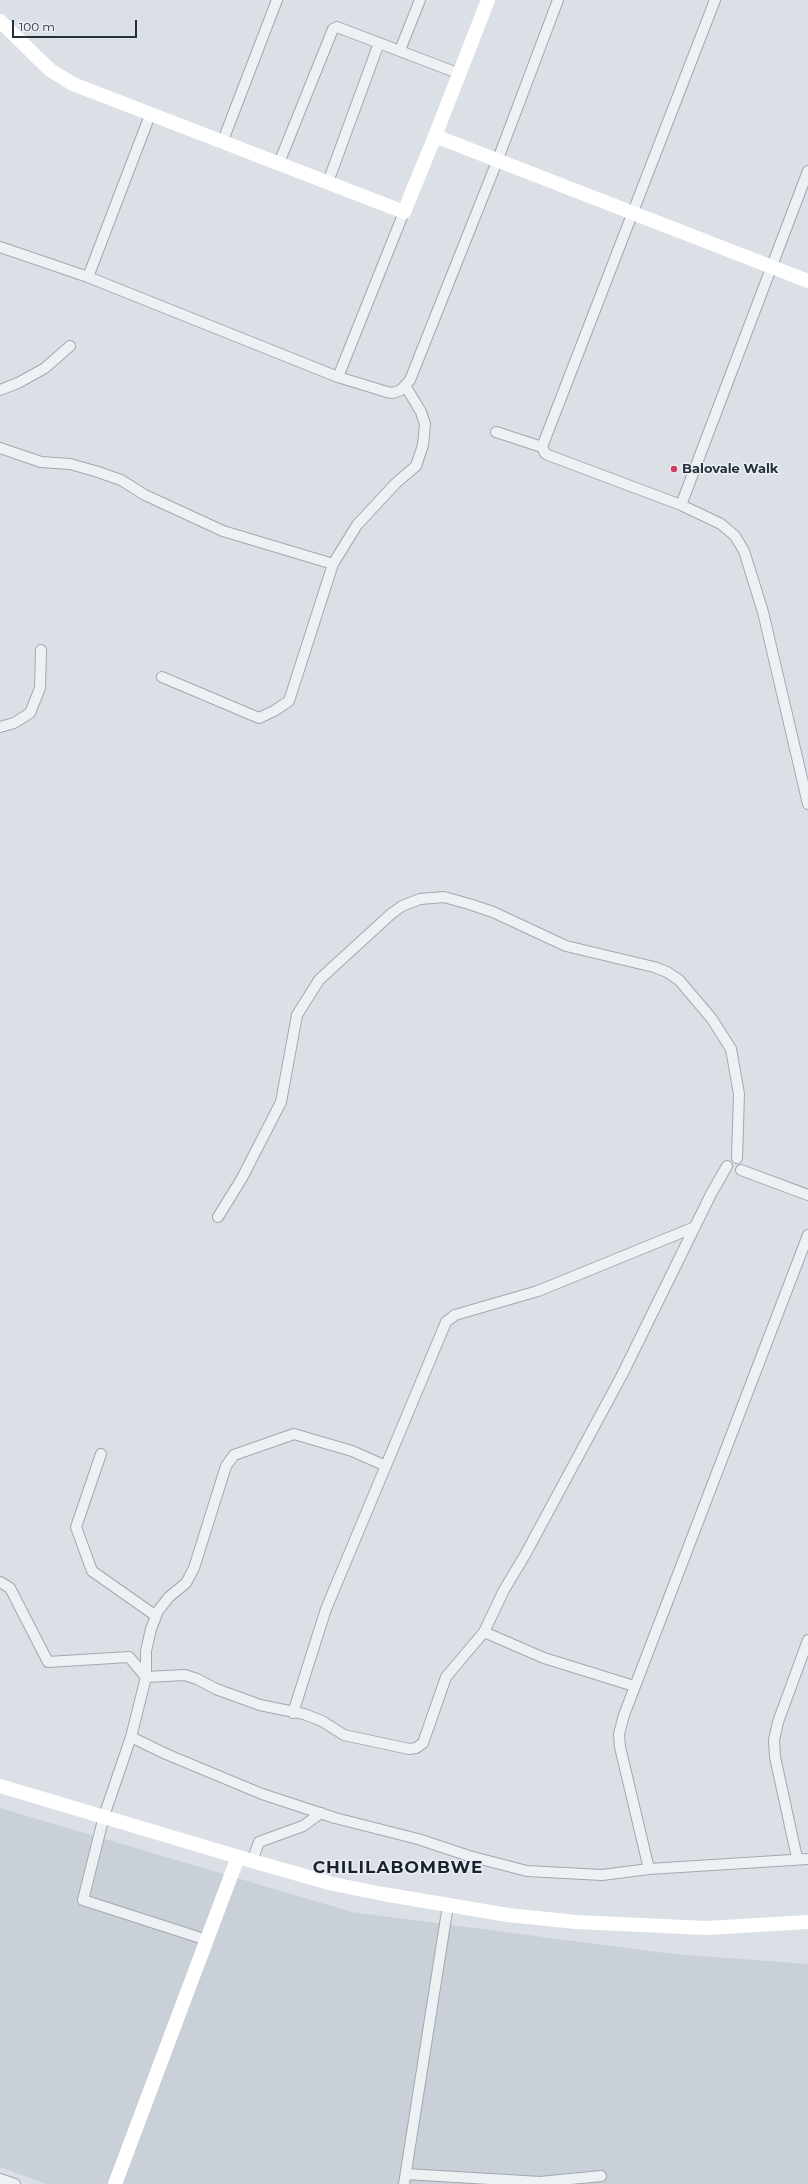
<!DOCTYPE html>
<html>
<head>
<meta charset="utf-8">
<style>
  body { margin:0 }
  #map { position:relative; width:808px; height:2184px; overflow:hidden; background:#dbe0e6; font-family:Montserrat,sans-serif }
  canvas { display:block }
  .scale { position:absolute; left:12px; top:20px; width:125px; height:18px; box-sizing:border-box; border:2px solid #25303c; border-top:0; padding-left:5px; font-size:12px; line-height:14px; white-space:nowrap; color:#25303c; -webkit-text-stroke:3px #ebeff4; paint-order:stroke }
</style>
</head>
<body>
<div id="map">
<canvas width="808" height="2184"></canvas>
<div class="scale">100 m</div>
</div>
<script>
const context = document.querySelector('canvas').getContext('2d');
context.lineJoin = 'round';
function paint(path, color) {
  context.fillStyle = color;
  context.fill(path, 'evenodd');
}
function toPath(rows) {
  const path = new Path2D();
  for (const r of rows) {
    path.moveTo(r[0], r[1]);
    for (let i = 2; i < r.length; i += 2) path.lineTo(r[i], r[i + 1]);
  }
  return path;
}
function strokePath(path, color, width, dash) {
  context.strokeStyle = color;
  context.lineWidth = width;
  context.lineCap = dash ? 'butt' : 'round';
  context.setLineDash(dash || []);
  context.stroke(path);
}
function write(font, color, halo, rows, align = 'center') {
  context.font = font + ' Montserrat,sans-serif';
  context.lineWidth = 3;
  context.setLineDash([]);
  context.textBaseline = 'middle';
  context.strokeStyle = halo;
  context.fillStyle = color;
  for (const [text, x, y, turn = 0] of rows) {
    context.save();
    context.translate(x, y);
    context.rotate((+turn || 0) * Math.PI / 180);
    context.textAlign = isNaN(turn) ? turn : align;
    if (halo) context.strokeText(text, 0, 0);
    context.fillText(text, 0, 0);
    context.restore();
  }
}
const built = toPath([
  [0,1808,352,1912,673,1954,808,1964,808,2184,46,2184,0,2167]
]);
const street = toPath([
  [715,0,542,447,545,453,548,455,681,505,721,524,735,536,744,551,763,612,808,804],
  [400,50,420,0],
  [222,143,277,0],
  [279,163,333,29,337,27,379,43],
  [328,182,379,43,460,74],
  [0,247,88,277,338,377,387,392,393,393,401,390,410,380,498,159,558,0],
  [88,277,150,115],
  [338,377,404,212],
  [0,390,18,383,45,368,70,346],
  [496,432,542,447],
  [0,448,41,462,70,464,95,471,121,480,145,495,223,531,333,564],
  [681,505,808,171],
  [162,677,259,718,274,711,289,701,333,564,357,525,396,483,416,466,423,445,425,424,421,412,406,387],
  [0,727,14,723,30,713,40,688,41,650],
  [741,1170,808,1195],
  [218,1217,242,1178,281,1102,297,1015,319,980,333,967,391,914,402,906,420,899,444,897,469,904,493,912,566,946,654,967,667,972,679,980,712,1019,731,1049,739,1094,737,1158],
  [101,1454,76,1527,92,1571,156,1616],
  [0,1582,10,1588,48,1662,129,1657,146,1677],
  [484,1632,544,1658,634,1686],
  [146,1677,185,1675,197,1679,216,1689,260,1705,304,1714,322,1721,344,1735,409,1749,416,1748,423,1743,446,1677,484,1632,504,1590,525,1555,622,1375,711,1194,727,1166],
  [293,1713,326,1609,446,1322,455,1315,538,1291,695,1227],
  [131,1737,166,1754,262,1794,335,1818,418,1839,469,1856,527,1871,602,1875,649,1869,808,1859],
  [797,1858,775,1757,774,1740,778,1722,808,1640],
  [252,1861,259,1842,303,1826,321,1813],
  [649,1869,620,1747,619,1734,624,1715,808,1235],
  [207,1940,83,1900,104,1816,131,1737,146,1677,146,1651,151,1629,158,1611,169,1597,186,1583,194,1568,226,1466,234,1455,294,1434,352,1451,386,1466],
  [406,2174,540,2182,601,2176],
  [0,2179,15,2184],
  [404,2184,448,1905]
]);
const secondary = toPath([
  [488,0,435,136,808,281],
  [0,21,50,70,73,84,404,212,435,136],
  [0,1786,252,1861,333,1884,383,1894,508,1915,576,1922,707,1928,808,1922],
  [115,2184,238,1857]
]);
const markers = [
  [674,469,4,"#cf3d5f"]
];
const poiNames = [
  ["Balovale Walk",682,469]
];
const districtNames = [
  ["CHILILABOMBWE",398,1868]
];
paint(built, '#c9d0d8');
strokePath(street, '#a1a8b0', 12);
strokePath(street, '#eef1f4', 10);
strokePath(secondary, '#fff', 14);
for (const [x, y, r, color] of markers) {
  const dot = new Path2D();
  dot.arc(x, y, r, 0, 2 * Math.PI);
  context.fillStyle = color;
  context.fill(dot);
  strokePath(dot, '#ebeff4', 1.5);
}
write('bold 13px', '#25303c', '#ebeff4', poiNames, 'left');
context.letterSpacing = '1px';
write('bold 17px', '#18212d', '#ebeff4', districtNames);
context.letterSpacing = '0px';
</script>
</body>
</html>
